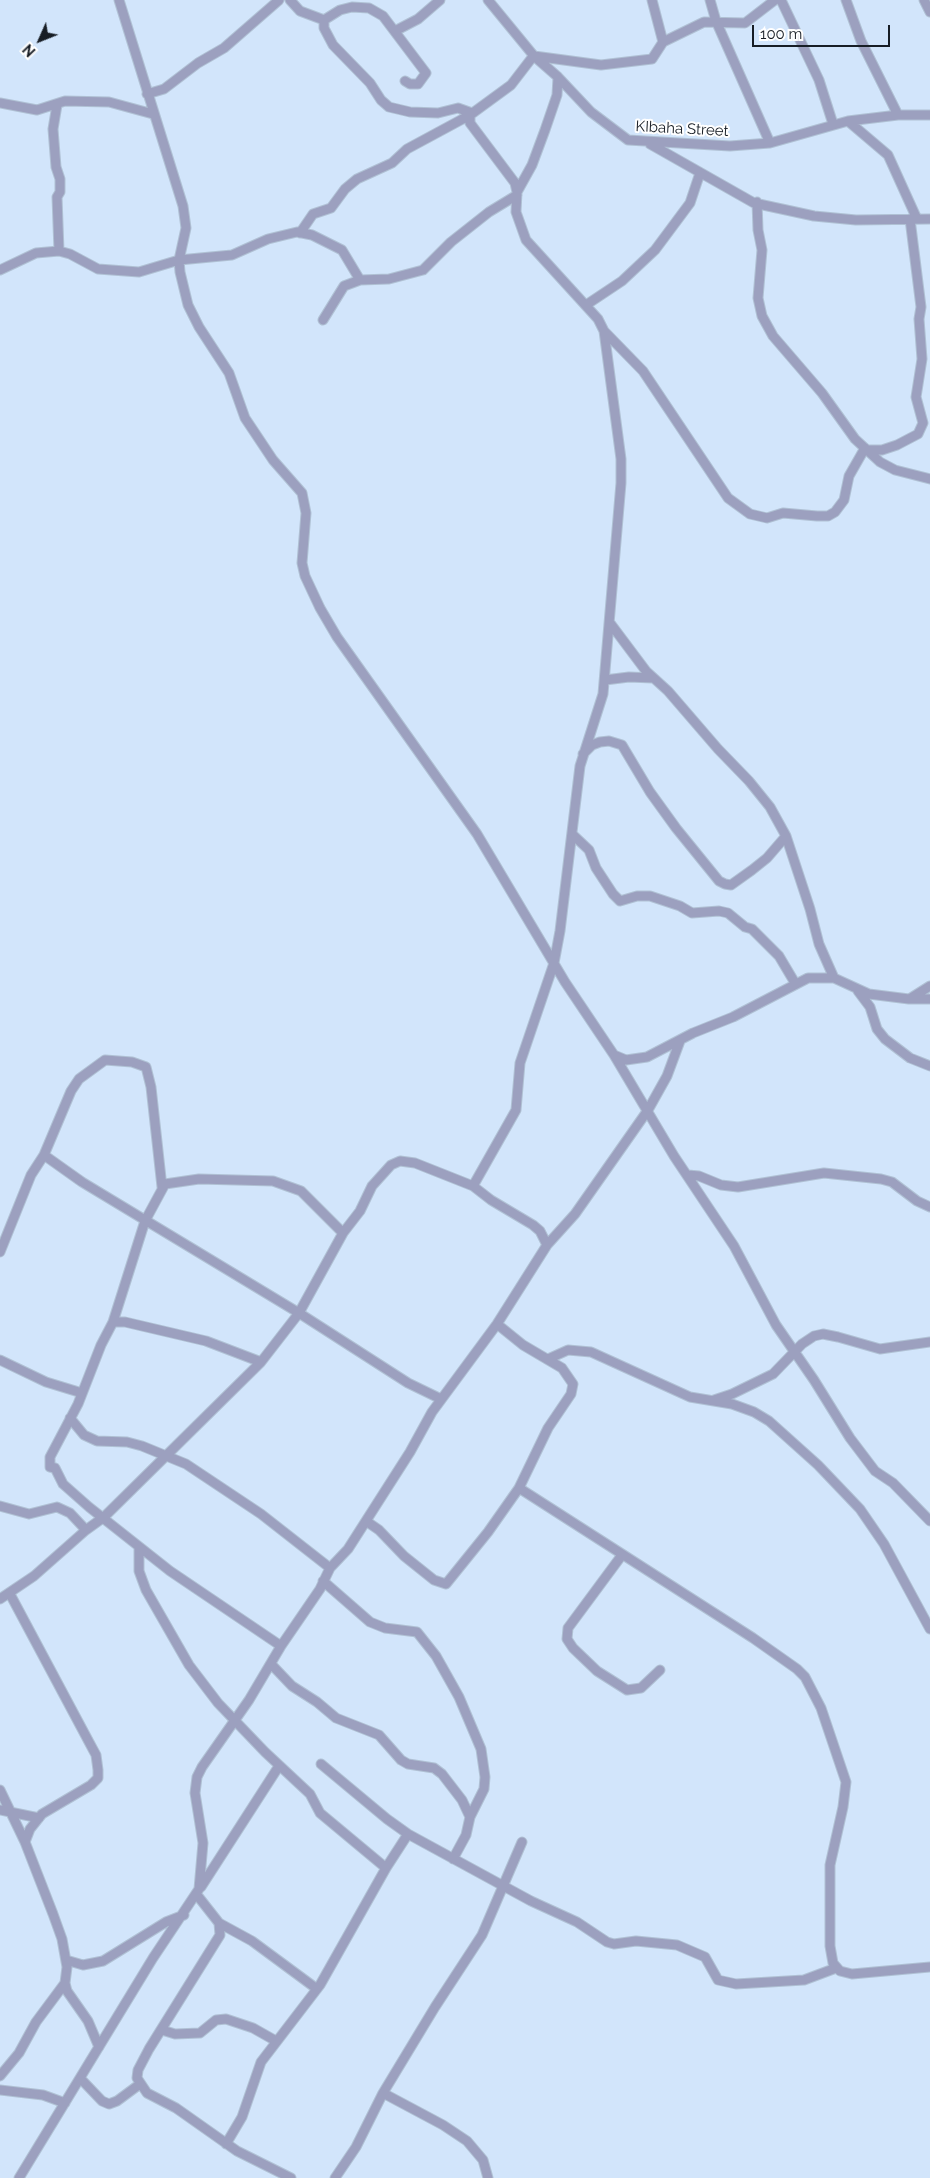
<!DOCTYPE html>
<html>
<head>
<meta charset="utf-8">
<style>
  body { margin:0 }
  #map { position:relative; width:930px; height:2178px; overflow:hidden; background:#d2e5fb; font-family:Raleway,sans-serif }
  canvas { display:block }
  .north { position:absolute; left:15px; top:15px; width:50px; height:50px; -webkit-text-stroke:4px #fff; paint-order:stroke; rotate:226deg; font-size:14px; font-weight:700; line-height:20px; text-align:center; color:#171d25 }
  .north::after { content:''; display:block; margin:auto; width:18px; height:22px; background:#171d25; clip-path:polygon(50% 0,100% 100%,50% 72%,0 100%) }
  .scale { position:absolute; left:752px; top:25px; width:138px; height:22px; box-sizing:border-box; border:2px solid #171d25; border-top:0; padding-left:6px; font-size:15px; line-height:18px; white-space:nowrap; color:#171d25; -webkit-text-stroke:4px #fff; paint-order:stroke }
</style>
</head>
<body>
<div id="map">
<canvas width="930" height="2178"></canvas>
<div class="north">N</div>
<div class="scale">100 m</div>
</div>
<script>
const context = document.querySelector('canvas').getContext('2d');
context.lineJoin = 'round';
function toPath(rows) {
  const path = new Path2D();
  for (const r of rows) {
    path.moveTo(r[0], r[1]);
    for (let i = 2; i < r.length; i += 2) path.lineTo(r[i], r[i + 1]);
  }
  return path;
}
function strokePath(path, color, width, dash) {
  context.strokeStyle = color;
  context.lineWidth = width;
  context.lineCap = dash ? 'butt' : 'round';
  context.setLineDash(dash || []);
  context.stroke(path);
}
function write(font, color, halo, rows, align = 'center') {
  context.font = font + ' Raleway,sans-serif';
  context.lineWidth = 4;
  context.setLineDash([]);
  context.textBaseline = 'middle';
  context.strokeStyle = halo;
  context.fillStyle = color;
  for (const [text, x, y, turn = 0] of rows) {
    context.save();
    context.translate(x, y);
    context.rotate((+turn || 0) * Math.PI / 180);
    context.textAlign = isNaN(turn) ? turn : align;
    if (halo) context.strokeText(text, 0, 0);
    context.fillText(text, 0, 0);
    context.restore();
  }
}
const minor = toPath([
  [119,0,183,206,186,228,179,260,180,272,188,305,199,327,229,373,245,418,273,460,302,493,306,513,302,563,305,576,320,608,337,637,477,834,565,982,614,1055,674,1156,734,1246,776,1325,814,1380,850,1438,875,1471,893,1483,930,1521],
  [290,0,300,11,324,20,340,10,352,7,369,8,383,16,426,73,418,84,410,84,405,81],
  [488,0,534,56,558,77,591,112,628,140,730,146,770,143,848,121,898,115,930,115],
  [710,0,716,21,770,143],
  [781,0,819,80,833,124],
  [846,0,861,41,898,115],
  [924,0,930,12],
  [324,20,324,28,333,45,370,83,381,100,389,107,410,112,438,113,458,108,472,113],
  [395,31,418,19,440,0],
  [663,42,704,22,745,23,775,0],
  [534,56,601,65,652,59,663,42,652,0],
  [147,94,164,89,198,63,224,48,279,0],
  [0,103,37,110,65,101,109,102,153,114],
  [57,105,53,129,56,167,60,179,60,192,57,197,59,251],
  [848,121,888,155,917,219],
  [650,144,754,203,814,216,856,220,930,219],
  [517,192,532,165,545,130,557,95,558,77],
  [757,202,758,230,762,250,758,298,762,316,773,336,822,393,855,439,880,462,895,470,930,479],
  [300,233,313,214,331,208,345,189,357,179,392,163,407,149,470,115],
  [0,270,36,253,59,251,70,254,98,269,139,272,179,260,232,255,268,239,297,232,312,235,342,250,360,280],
  [586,305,622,281,655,250,690,203,700,173],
  [323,320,344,286,360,280,389,279,423,270,451,242,489,212,517,195],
  [604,331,643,371,728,498,750,514,767,518,783,513,817,516,828,516,835,512,844,500,849,476,865,448],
  [867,450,882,450,897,445,918,434,923,423,916,397,922,359,919,319,921,307,910,219],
  [610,623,646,671,668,691,718,749,749,781,770,807,786,836,810,909,819,944,834,978],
  [605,680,629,677,653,678],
  [583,754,592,745,600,742,609,741,622,745,650,792,676,828,719,881,725,884,731,885,752,870,767,858,786,836],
  [572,834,589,850,596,868,613,894,620,901,637,896,650,896,680,906,692,913,719,911,728,913,745,927,752,929,779,956,795,983],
  [858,991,870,1007,877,1029,885,1039,910,1058,930,1066],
  [911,998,930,986],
  [614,1055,626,1060,647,1057,693,1033,733,1017,808,978,834,978,869,994,909,999,930,999],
  [44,1155,82,1182,299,1313,408,1383,441,1399],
  [688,1175,699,1176,721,1185,738,1187,824,1173,881,1179,892,1182,917,1201,930,1207],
  [473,1186,516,1110,520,1063,554,963,560,931,580,766,603,694,621,483,621,459,604,331,598,319,526,240,516,212,517,192,515,183,470,123,470,115,511,85,531,59],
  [0,1252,31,1175,44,1155,71,1091,79,1079,105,1060,132,1062,146,1067,151,1087,162,1187],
  [113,1322,125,1322,206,1341,261,1362],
  [548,1359,568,1350,591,1352,690,1397,732,1404,754,1412,769,1421,818,1465,860,1509,884,1544,930,1629],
  [0,1360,46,1382,82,1393],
  [714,1400,732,1394,773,1374,802,1344,814,1336,823,1334,838,1337,880,1349,930,1342],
  [70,1418,84,1435,97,1441,127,1442,142,1446,186,1464,261,1514,330,1568],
  [519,1488,753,1638,797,1669,805,1677,821,1708,846,1782,843,1807,830,1865,830,1946,833,1963,840,1971,852,1974,930,1967],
  [0,1506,29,1514,57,1507,70,1513,86,1530],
  [366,1521,379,1530,404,1556,434,1580,446,1584,488,1532,519,1488,548,1428,571,1394,573,1384,562,1368,523,1345,497,1324],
  [139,1547,139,1571,146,1590,189,1665,218,1703,265,1752,310,1794,320,1813,386,1868],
  [622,1555,568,1628,567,1639,573,1648,597,1671,627,1690,641,1688,660,1670],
  [323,1581,370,1622,385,1628,417,1632,436,1656,459,1697,481,1749,485,1777,484,1789,470,1817],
  [10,1594,89,1742,96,1755,98,1770,98,1778,91,1785,42,1814,30,1829,25,1842],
  [0,1599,34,1576,86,1530,104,1517,261,1362,299,1313,343,1233,360,1211,372,1186,391,1165,400,1161,415,1163,473,1186,491,1200,533,1225,540,1231,547,1245],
  [281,1646,170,1571,89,1507,63,1484,55,1468,50,1467,50,1457,78,1404,101,1345,113,1322,145,1221,165,1184,199,1179,273,1181,301,1191,343,1233],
  [271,1664,292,1686,317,1702,336,1718,379,1735,401,1760,408,1764,434,1768,442,1774,462,1800,470,1817,466,1835,453,1859],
  [321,1764,387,1819,408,1834,531,1901,577,1922,607,1942,614,1944,636,1941,677,1945,705,1957,718,1980,736,1984,804,1980,836,1968],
  [0,1790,25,1842,53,1914,62,1939,67,1967,65,1983,36,2022,19,2053,0,2076],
  [0,1810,39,1818],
  [201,1887,279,1766],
  [197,1895,219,1923,220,1935,149,2049,138,2070,137,2078,147,2093,176,2108,237,2151,291,2178],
  [219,1923,252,1941,317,1989],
  [66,1960,83,1965,103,1961,166,1922,184,1915],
  [65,1983,67,1991,88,2021,99,2047],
  [162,2030,175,2034,200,2033,216,2020,226,2019,253,2028,276,2041],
  [80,2078,102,2101,109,2104,117,2101,140,2084],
  [0,2090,43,2095,65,2103],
  [383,2093,443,2125,467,2141,483,2160,488,2178],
  [226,2144,242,2117,261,2062,320,1985,386,1868,408,1834],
  [19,2178,153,1958,199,1889,203,1843,195,1793,197,1777,202,1767,249,1700,281,1646,320,1589,330,1568,348,1549,410,1452,432,1412,497,1324,547,1245,575,1214,648,1110,667,1076,680,1041],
  [335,2178,356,2147,383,2093,435,2007,482,1935,522,1842]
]);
const streetNames = [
  ["KIbaha Street",682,129,3]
];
strokePath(minor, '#b0c1d4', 11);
strokePath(minor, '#9ca0bf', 9);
write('15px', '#171d25', '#fff', streetNames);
</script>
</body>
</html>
